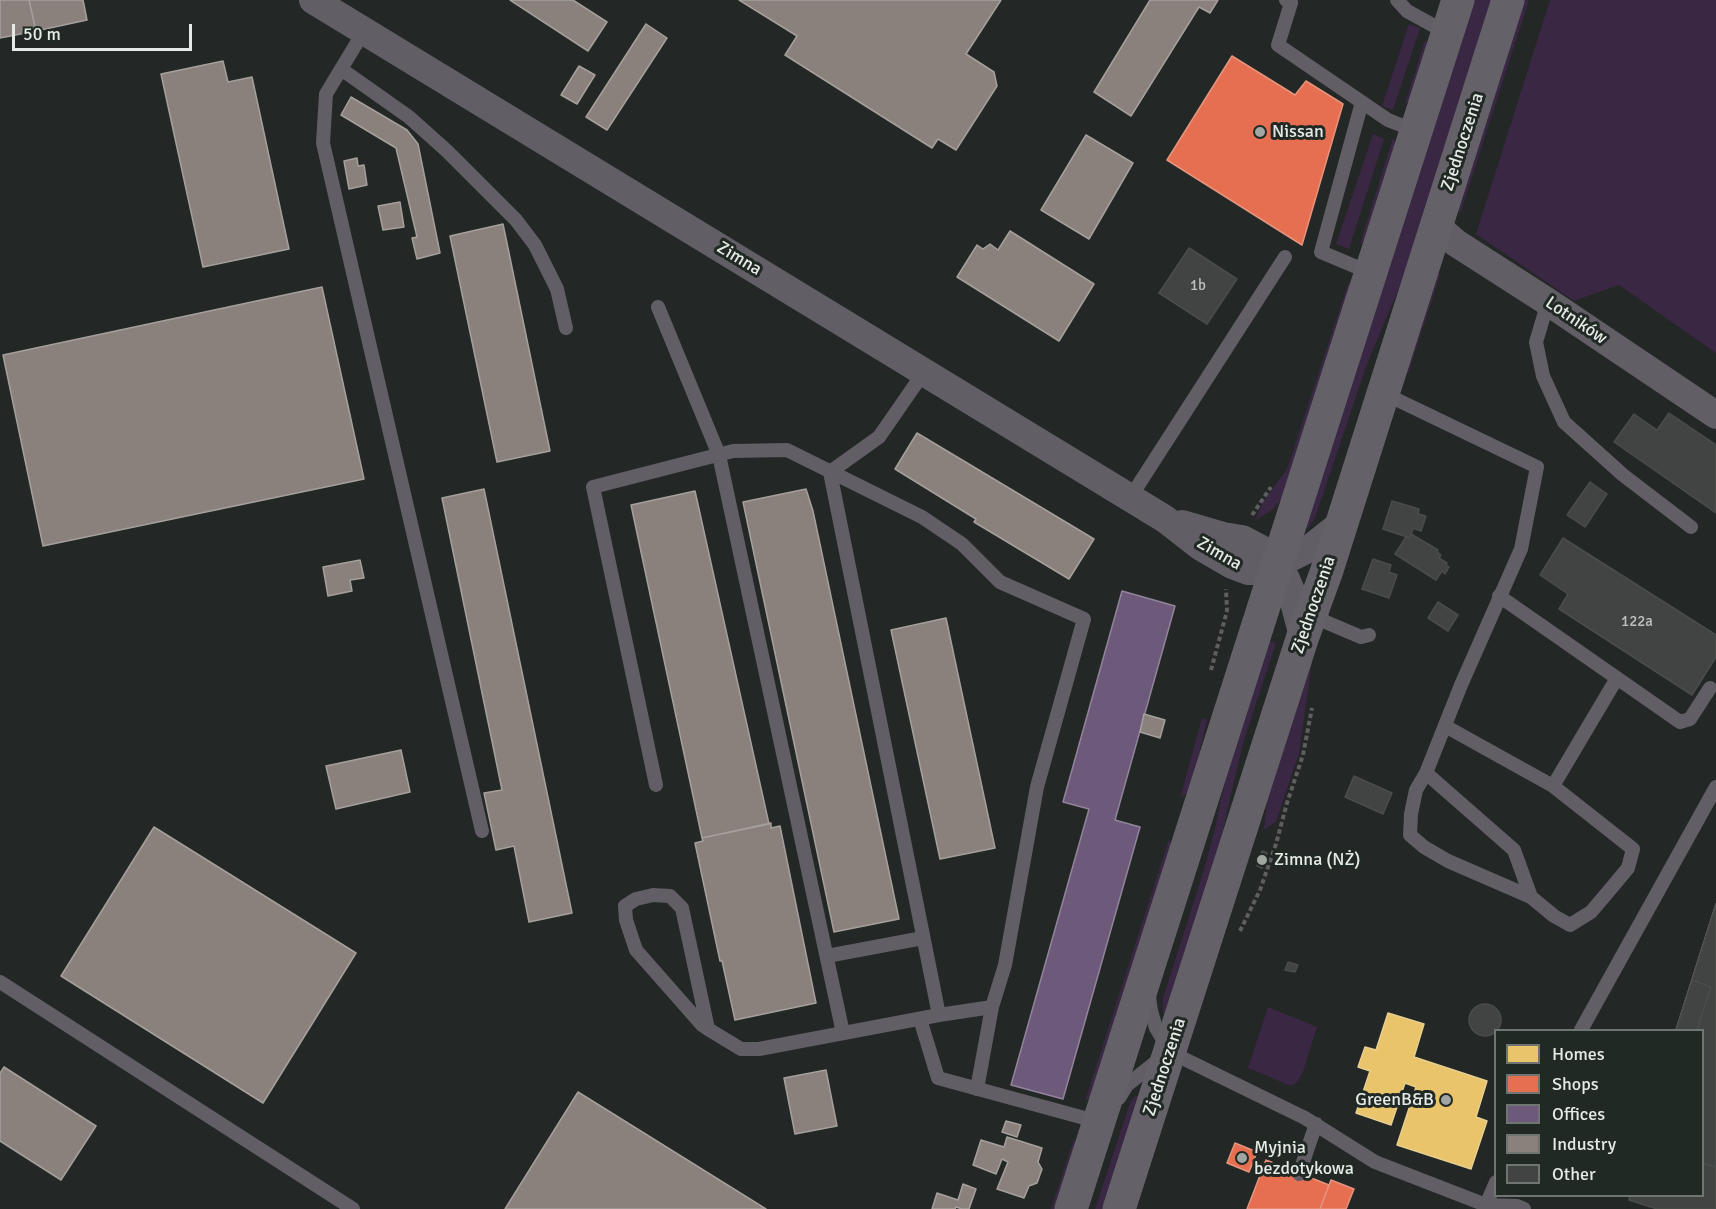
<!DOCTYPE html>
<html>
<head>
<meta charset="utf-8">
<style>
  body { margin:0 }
  #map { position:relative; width:1716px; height:1209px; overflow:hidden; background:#232725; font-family:Signika,sans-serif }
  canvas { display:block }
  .legend { position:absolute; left:1494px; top:1029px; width:210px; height:168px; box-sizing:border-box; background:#212924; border:2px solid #6f7672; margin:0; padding:8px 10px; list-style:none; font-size:18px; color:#e5eae7 }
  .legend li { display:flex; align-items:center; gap:12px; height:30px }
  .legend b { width:30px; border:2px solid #6f7672 }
  .scale { position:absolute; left:12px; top:24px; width:180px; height:27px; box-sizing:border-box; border:3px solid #e5eae7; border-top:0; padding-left:8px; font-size:18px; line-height:21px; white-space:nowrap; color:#e5eae7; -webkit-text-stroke:4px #212924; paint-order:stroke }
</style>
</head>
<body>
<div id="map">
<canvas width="1716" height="1209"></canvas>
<ul class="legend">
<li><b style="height:16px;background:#e9c46a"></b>Homes</li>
<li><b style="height:16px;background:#e76f51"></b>Shops</li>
<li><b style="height:16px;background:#6d597a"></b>Offices</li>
<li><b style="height:16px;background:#8a817c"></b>Industry</li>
<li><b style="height:16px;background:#414443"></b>Other</li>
</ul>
<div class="scale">50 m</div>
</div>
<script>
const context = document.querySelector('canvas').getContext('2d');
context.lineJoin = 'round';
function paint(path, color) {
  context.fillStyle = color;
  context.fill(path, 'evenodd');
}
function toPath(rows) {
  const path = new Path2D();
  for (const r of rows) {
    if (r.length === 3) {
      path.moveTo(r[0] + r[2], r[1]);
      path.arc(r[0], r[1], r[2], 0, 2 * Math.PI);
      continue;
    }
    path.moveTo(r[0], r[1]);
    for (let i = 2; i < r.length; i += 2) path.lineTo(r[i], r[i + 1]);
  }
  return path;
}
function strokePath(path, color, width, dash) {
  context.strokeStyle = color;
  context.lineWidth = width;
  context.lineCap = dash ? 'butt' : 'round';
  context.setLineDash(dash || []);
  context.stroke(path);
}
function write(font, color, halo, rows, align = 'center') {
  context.font = font + ' Signika,sans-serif';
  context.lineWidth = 6;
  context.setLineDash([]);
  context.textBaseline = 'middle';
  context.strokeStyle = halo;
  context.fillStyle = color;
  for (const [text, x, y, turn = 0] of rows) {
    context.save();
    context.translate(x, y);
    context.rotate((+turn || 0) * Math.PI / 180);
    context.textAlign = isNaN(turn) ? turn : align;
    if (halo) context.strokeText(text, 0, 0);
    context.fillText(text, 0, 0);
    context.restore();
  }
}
const green = toPath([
  [1472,0,1496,0,1413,255,1367,364,1315,518,1308,528,1303,529],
  [1522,0,1529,0,1460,214,1457,205],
  [1550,0,1716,0,1716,353,1619,285,1574,301,1476,234],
  [1409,24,1420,28,1393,110,1382,106],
  [1425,40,1429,48,1414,97,1405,104],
  [1373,134,1384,139,1349,249,1336,244],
  [1393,138,1398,149,1370,235,1360,244],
  [1441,272,1408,374,1404,365,1432,280],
  [1349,281,1351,287,1285,495,1271,511,1255,520,1262,504,1287,469],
  [1266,640,1276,643,1243,743,1218,852,1165,1016,1163,1013,1163,998,1204,870,1215,828,1228,766],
  [1312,662,1299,753,1276,822,1264,830,1268,789],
  [1202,718,1207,719,1191,791,1180,798],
  [1169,839,1173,850,1094,1095,1085,1101],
  [1268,1007,1317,1027,1303,1072,1297,1082,1291,1086,1248,1068],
  [1135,1096,1139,1096,1105,1209,1095,1209,1130,1103],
  [1074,1139,1076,1149,1058,1209,1051,1209]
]);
const homes = toPath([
  [1388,1013,1424,1024,1414,1057,1487,1081,1476,1117,1487,1121,1471,1169,1397,1145,1416,1087,1405,1083,1391,1125,1356,1113,1370,1071,1358,1067,1365,1047,1376,1050,1388,1013]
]);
const shops = toPath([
  [1232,56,1295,95,1306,81,1343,104,1302,245,1167,160,1232,56],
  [1235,1143,1257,1152,1249,1172,1227,1163,1235,1143],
  [1266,1160,1329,1185,1320,1209,1247,1209,1266,1160],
  [1331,1180,1354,1189,1346,1209,1320,1209,1331,1180]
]);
const offices = toPath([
  [1122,591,1175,606,1115,820,1140,827,1063,1099,1011,1085,1089,809,1063,802,1122,591],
  [1716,904,1716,1148,1702,1147,1702,1030,1676,1030,1716,904]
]);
const industry = toPath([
  [0,0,29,0,36,31,0,38,0,0],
  [29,0,83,0,87,20,36,31,29,0],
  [510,0,573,0,607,22,588,51,510,0],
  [739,0,1001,0,966,54,994,72,997,86,956,150,938,139,932,148,785,55,797,36,739,0],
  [1150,0,1218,0,1210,13,1199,7,1131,116,1094,92,1150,0],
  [646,24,667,38,607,130,586,117,646,24],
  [223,61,228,82,252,77,289,249,203,267,161,74,223,61],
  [579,66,595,75,577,104,561,95,579,66],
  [351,97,407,130,418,144,440,253,417,259,412,238,417,237,396,148,341,115,351,97],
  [1086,135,1133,163,1089,239,1041,210,1086,135],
  [357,158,358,166,364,165,367,185,349,189,344,161,357,158],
  [400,202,404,227,383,230,378,206,400,202],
  [503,224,550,451,497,462,450,236,503,224],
  [1010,231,1094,284,1059,341,957,277,977,245,983,249,990,244,998,250,1010,231],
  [322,287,364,479,43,546,3,355,322,287],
  [917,433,1094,539,1069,579,974,522,976,519,895,469,917,433],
  [484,489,572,913,529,922,514,846,496,850,484,793,502,790,442,498,484,489],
  [806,489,813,511,899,919,834,932,743,502,806,489],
  [695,491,769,824,702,838,631,505,695,491],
  [360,560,364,578,350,580,352,591,328,596,323,567,360,560],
  [946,618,995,848,940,859,891,630,946,618],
  [1144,714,1165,720,1160,738,1140,732,1144,714],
  [401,750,410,792,336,809,326,766,401,750],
  [771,823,771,828,780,826,816,1003,735,1020,722,961,720,961,695,843,703,841,702,838,771,823],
  [154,827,356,953,263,1103,61,976,154,827],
  [4,1067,96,1126,61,1180,0,1141,0,1073,4,1067],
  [826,1070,837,1126,795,1134,784,1078,826,1070],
  [578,1092,766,1209,505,1209,578,1092],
  [1006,1121,1021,1125,1017,1137,1002,1132,1006,1121],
  [1007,1137,1042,1148,1038,1162,1042,1169,1037,1183,1029,1186,1024,1198,997,1189,1008,1162,1002,1159,996,1174,973,1165,981,1140,1004,1147,1007,1137],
  [963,1184,976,1189,969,1209,962,1209,956,1207,955,1209,932,1209,937,1193,958,1200,963,1184]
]);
const building = toPath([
  [1189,248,1237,279,1207,324,1159,293,1189,248],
  [1669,413,1716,445,1716,513,1614,442,1634,414,1657,430,1669,413],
  [1590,482,1607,494,1585,527,1567,515,1590,482],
  [1392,501,1419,509,1418,514,1426,516,1421,531,1413,528,1410,538,1383,529,1392,501],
  [1411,534,1438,550,1437,552,1441,555,1439,558,1447,563,1446,565,1449,567,1445,574,1442,571,1436,580,1395,554,1406,537,1410,538,1411,534],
  [1563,538,1716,635,1716,657,1692,695,1559,609,1568,594,1540,575,1563,538],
  [1373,559,1391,565,1389,572,1397,575,1389,598,1362,589,1373,559],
  [1438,602,1458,615,1448,631,1428,618,1438,602],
  [1354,776,1392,793,1383,814,1345,797,1354,776],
  [1262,851,1267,853,1262,868,1257,866,1262,851],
  [1716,904,1716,1167,1702,1163,1702,1030,1697,1030,1711,987,1692,980,1716,904],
  [1288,962,1298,965,1295,972,1285,970,1288,962],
  [1692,980,1711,987,1697,1030,1676,1030,1692,980],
  [1485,1020,16],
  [1702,1163,1716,1167,1716,1209,1657,1209,1629,1200,1630,1196,1702,1196,1702,1163]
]);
const path = toPath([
  [1252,515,1271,487],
  [1211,670,1227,611,1226,589],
  [1240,931,1260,890,1276,844,1287,803,1303,755,1312,708]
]);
const service = toPath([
  [1286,0,1291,3,1278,45,1388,120,1416,131],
  [1397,0,1407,11,1447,33],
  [364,31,326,94,323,143,482,831],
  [341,69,409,117,447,151,516,220,535,245,557,289,566,328],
  [1362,102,1321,252,1371,273],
  [1548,302,1536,342,1543,376,1564,422,1623,475,1691,527],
  [658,307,719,455,843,1033],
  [1383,393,1537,467,1521,549,1461,685,1426,773,1514,850,1531,897,1554,916,1570,925,1591,912,1613,886,1628,868,1633,849,1553,786],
  [1130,498,1285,257],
  [1499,596,1680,722,1690,719,1710,688],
  [1311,614,1328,623,1361,637,1369,635],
  [1445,726,1553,786,1617,678],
  [1426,773,1416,790,1411,814,1410,835,1424,847,1448,861,1531,897],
  [656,785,593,487,733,451,787,450,922,517,962,544,1000,582,1084,619,1037,787,1005,965,992,1007,939,1015],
  [827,956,923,938],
  [0,982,353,1209],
  [1149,996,1151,1011,1156,1028,1170,1052,1305,1118,1375,1162,1486,1205,1517,1206,1524,1209],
  [920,1019,938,1078,1099,1122],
  [708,1029,682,908,670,896,653,895,636,899,625,906,626,920,636,950,702,1025,708,1029,741,1049,759,1049,939,1015,830,472,879,437,924,372],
  [1581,1030,1716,787],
  [977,1089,992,1007],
  [1119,1098,1127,1085,1161,1058],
  [1299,1174,1316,1124],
  [1488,1209,1486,1205,1496,1182]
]);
const minor = toPath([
  [313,0,1165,519,1201,547,1232,565,1248,571,1259,571,1278,564,1312,547,1342,523],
  [1436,226,1456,243,1548,302,1716,415],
  [1182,524,1223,536,1242,539,1263,550,1278,564,1286,579,1291,591,1303,636]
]);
const secondary = toPath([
  [1071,1209,1458,0],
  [1119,1209,1303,636,1327,570,1508,0]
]);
const markers = [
  [1260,132,6,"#a1a6a3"],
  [1262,860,6,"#a1a6a3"],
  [1446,1100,6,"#a1a6a3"],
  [1242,1158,6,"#a1a6a3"]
];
const numberNames = [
  ["1b",1198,286],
  ["122a",1637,622]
];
const poiNames = [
  ["Nissan",1272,132],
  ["Zimna (NŻ)",1274,860],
  ["GreenB&B",1434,1100,"right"],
  ["Myjnia",1254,1148],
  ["bezdotykowa",1254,1169]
];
const streetNames = [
  ["Zjednoczenia",1463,142,-72],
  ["Zimna",739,259,31],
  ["Lotników",1576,321,34],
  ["Zimna",1219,554,30],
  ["Zjednoczenia",1314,605,-71],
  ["Zjednoczenia",1165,1067,-72]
];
paint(green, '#3a2743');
paint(homes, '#e9c46a');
strokePath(homes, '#e8cf90', 1.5);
paint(shops, '#e76f51');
strokePath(shops, '#e6947e', 1.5);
paint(offices, '#6d597a');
strokePath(offices, '#91849b', 1.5);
paint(industry, '#8a817c');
strokePath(industry, '#a5a09c', 1.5);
paint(building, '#414443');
strokePath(building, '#494d4b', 1.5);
strokePath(path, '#5e5e60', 4, [4.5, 3]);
strokePath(service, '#625e66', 14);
strokePath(minor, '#625e66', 28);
strokePath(secondary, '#646268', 33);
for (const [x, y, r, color] of markers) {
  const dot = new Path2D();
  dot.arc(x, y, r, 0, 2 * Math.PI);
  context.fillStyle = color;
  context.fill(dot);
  strokePath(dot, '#212924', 2);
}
write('15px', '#bcc0be', null, numberNames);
write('18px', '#e5eae7', '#212924', poiNames, 'left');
write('18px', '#e5eae7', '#212924', streetNames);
</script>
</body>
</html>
